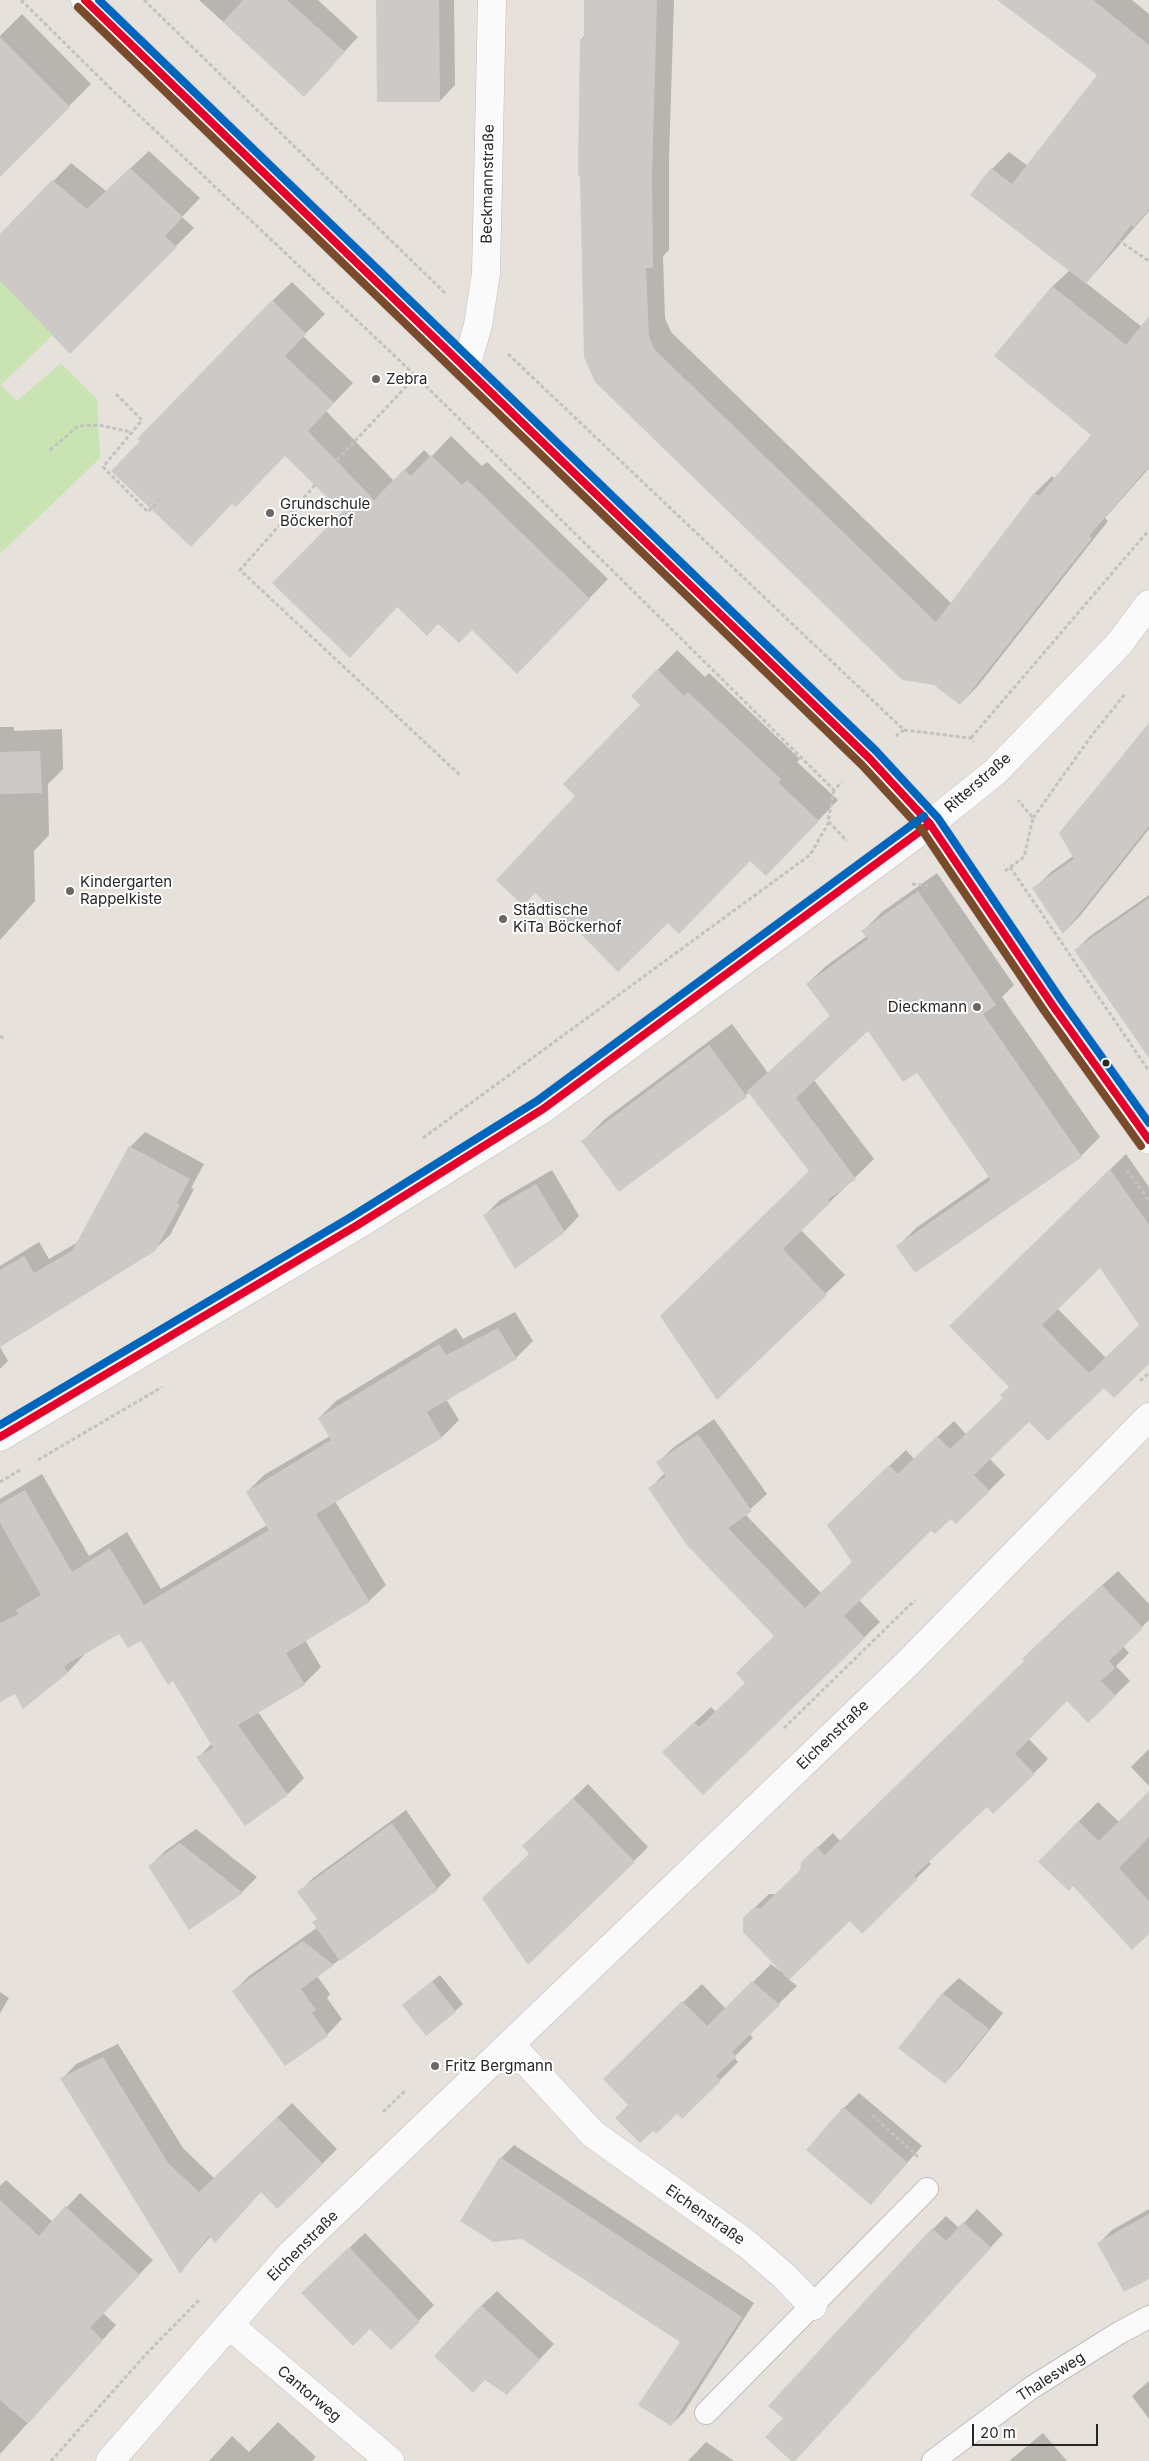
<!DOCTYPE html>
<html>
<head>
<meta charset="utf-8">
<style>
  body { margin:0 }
  #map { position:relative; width:1149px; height:2461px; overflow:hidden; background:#e7e1dc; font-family:Inter,sans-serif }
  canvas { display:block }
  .scale { position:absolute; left:972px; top:2424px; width:126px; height:22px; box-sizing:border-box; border:2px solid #272727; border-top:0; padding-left:6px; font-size:15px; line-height:18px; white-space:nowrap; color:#272727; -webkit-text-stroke:4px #fff; paint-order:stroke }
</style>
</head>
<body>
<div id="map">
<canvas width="1149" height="2461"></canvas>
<div class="scale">20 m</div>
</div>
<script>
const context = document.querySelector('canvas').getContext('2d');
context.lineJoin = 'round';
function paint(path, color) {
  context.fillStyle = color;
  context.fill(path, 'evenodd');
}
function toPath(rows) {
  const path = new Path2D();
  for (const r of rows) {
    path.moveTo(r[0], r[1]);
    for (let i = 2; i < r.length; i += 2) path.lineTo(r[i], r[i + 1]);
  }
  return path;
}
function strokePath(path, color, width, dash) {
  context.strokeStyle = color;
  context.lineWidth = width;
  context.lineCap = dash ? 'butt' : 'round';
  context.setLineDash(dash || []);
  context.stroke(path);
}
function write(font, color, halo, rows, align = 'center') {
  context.font = font + ' Inter,sans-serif';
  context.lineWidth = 4;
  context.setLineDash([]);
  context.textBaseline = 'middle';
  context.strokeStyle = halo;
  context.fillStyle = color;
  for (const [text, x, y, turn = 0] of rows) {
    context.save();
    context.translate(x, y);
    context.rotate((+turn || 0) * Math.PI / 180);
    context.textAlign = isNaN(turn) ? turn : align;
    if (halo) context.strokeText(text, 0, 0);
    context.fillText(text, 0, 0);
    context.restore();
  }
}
const green = toPath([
  [0,280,55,333,1,385,17,401,61,363,97,399,100,458,0,554]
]);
const shadow = toPath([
  [199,0,318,0,358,37,304,95],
  [376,0,454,0,455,85,440,101],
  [586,0,674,0,669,159,669,250,663,256,665,318,671,332,951,603,1035,493,1052,476,1055,479,1093,435,996,356,1053,286,1070,270,992,169,1009,152,1028,166,1099,75,1000,0,1132,0,1149,14,1149,211,1086,283,1142,327,1149,318,1149,468,1105,518,1108,521,977,687,960,704,596,381,581,40,585,35],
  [22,14,91,84,14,161,0,148,0,36],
  [149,151,200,198,182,217,194,228,70,352,0,280,0,236,71,163,106,191],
  [292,282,325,314,303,336,353,383,326,411,394,481,424,450,431,457,451,436,482,466,487,462,608,579,536,653,472,628,439,623,398,606,369,637,344,512,285,455,272,301],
  [677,650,705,677,709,673,800,759,797,762,838,800,785,855,750,860,577,796,641,705,632,696],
  [1149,723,1149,829,1080,916,1064,932,1034,889,1051,872,1073,856],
  [0,727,14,727,14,731,62,729,63,769,48,784,49,835,34,851,35,901,0,940],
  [937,873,1014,985,1002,997,1100,1137,1081,1156,915,1271,898,1246,916,1228,990,1176,917,1071,869,1029,814,1080,874,1159,801,1230,845,1275,717,1398,810,1171,750,1092,619,1190,583,1141,605,1119,732,1024,768,1073,831,1015,807,984,826,966,867,936,863,931,882,912],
  [1149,895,1149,1055,1076,950,1090,936],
  [145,1132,204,1164,191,1188,194,1189,170,1235,154,1250,0,1346,0,1266,39,1242,49,1259,78,1242,130,1147],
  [1126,1154,1149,1187,1149,1362,1104,1386,1029,1420,989,1458,1005,1475,956,1523,951,1517,931,1529,859,1600,880,1622,703,1794,679,1737,711,1707,716,1712,747,1683,776,1635,649,1489,665,1473,658,1462,674,1447,714,1419,767,1494,745,1514,821,1593,854,1562,844,1509,906,1450,914,1459,954,1421,966,1434,1004,1398,1011,1387,966,1310],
  [1101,1266,1140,1325,1106,1358,1057,1308],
  [552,1170,579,1216,564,1232,485,1215,500,1200],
  [515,1312,533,1341,516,1358,446,1399,459,1420,442,1437,335,1501,386,1585,369,1601,305,1640,321,1667,304,1684,258,1712,304,1778,288,1794,198,1758,212,1743,174,1680,141,1639,120,1632,84,1653,84,1655,68,1672,23,1707,15,1692,0,1701,0,1499,42,1474,89,1556,127,1532,161,1589,267,1525,247,1492,264,1475,330,1436,319,1418,336,1401,456,1328,463,1339],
  [0,1347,8,1361,0,1369],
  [1118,1571,1149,1604,1149,1620,1123,1646,1129,1653,1116,1666,1130,1681,1088,1721,1067,1699,1028,1738,1048,1759,1034,1773,987,1805,928,1861,931,1864,862,1932,850,1919,788,1979,797,1986,749,2033,753,2038,734,2057,738,2062,720,2080,677,2112,630,2105,623,2060,702,1984,726,2009,771,1964,780,1971,781,1970,744,1918,769,1894,777,1894,802,1870,817,1848,833,1833,840,1841,1026,1661,1024,1659,1062,1621],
  [1149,1749,1149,1786,1131,1767],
  [588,1784,648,1847,634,1861,530,1853,538,1832],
  [1149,1793,1149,1932,1078,1822,1098,1802,1119,1822],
  [406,1810,451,1875,437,1889,317,1976,330,1994,327,1998,342,2019,327,2035,234,1991,249,1976,318,1927,318,1918,299,1892,313,1878],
  [196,1829,257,1877,242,1892,190,1928,150,1866,165,1851],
  [440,1975,463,2004,455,2011,411,1998],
  [959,1978,1003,2013,960,2067,945,2083,900,2048,943,1993],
  [0,1992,9,1998,0,2013],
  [118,2044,183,2148,214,2178,292,2103,337,2149,322,2164,262,2191,211,2236,180,2272,62,2079,76,2064],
  [859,2093,922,2146,871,2204,844,2108],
  [514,2145,754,2303,684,2412,671,2425,682,2342,522,2238,462,2221,501,2158],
  [6,2180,53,2222,80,2193,153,2260,103,2313,116,2325,0,2454,0,2186],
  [977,2209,1003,2234,792,2461,785,2418,933,2229,946,2216,959,2228],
  [1149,2209,1149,2277,1099,2243,1112,2230],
  [365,2233,434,2305,391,2349,318,2278],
  [497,2291,554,2344,522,2378,481,2306],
  [1149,2381,1149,2419,1132,2396],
  [278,2422,316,2457,312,2461,209,2461,232,2436,249,2452],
  [1043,2433,1067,2461,1009,2461],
  [706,2442,734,2461,688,2461]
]);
const building = toPath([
  [243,0,287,0,345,52,304,97,223,22],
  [376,0,439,0,440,102,377,102],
  [584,0,657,0,652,177,653,268,646,268,649,336,654,349,936,622,1034,493,1039,496,1091,435,994,356,1052,286,1126,345,1149,316,1149,466,1089,536,1092,538,960,705,934,685,902,680,595,382,584,357,580,176,578,176,580,39,584,39],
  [997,0,1093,0,1149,45,1149,209,1134,227,1131,225,1086,284,970,195,991,168,1012,184,1097,75],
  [0,37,70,107,0,177],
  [130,168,183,217,165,236,177,247,70,354,0,280,0,234,52,180,87,209],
  [272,300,306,334,285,356,334,403,308,431,374,500,404,469,411,476,431,455,462,485,467,480,590,599,517,674,472,630,459,643,438,624,427,636,397,607,350,658,272,583,342,512,285,456,236,507,232,504,191,547,111,471,140,441,137,439],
  [657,669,684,696,688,692,781,779,778,782,819,821,766,876,750,861,679,934,668,923,618,972,571,924,569,925,535,893,523,906,496,880,575,796,563,784,640,705,631,696],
  [1149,723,1149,826,1063,934,1032,888,1074,859,1059,833],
  [40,751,42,793,0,794,0,752],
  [918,891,996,1005,983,1014,1082,1157,915,1273,896,1246,991,1180,917,1073,903,1082,868,1031,796,1098,856,1179,828,1200,830,1203,783,1249,827,1295,717,1400,660,1316,809,1171,747,1091,830,1016,806,984,868,939,861,931],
  [1149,898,1149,1058,1074,950],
  [709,1045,747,1097,619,1192,581,1141],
  [129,1146,190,1179,177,1203,180,1205,155,1251,0,1347,0,1270,24,1256,34,1273,72,1251],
  [1110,1169,1149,1225,1149,1364,1114,1398,1104,1388,1048,1441,1029,1422,974,1475,990,1491,956,1524,951,1519,935,1534,931,1531,844,1616,865,1638,703,1795,662,1752,694,1722,699,1727,745,1683,736,1673,774,1636,686,1544,648,1488,666,1476,656,1462,698,1434,752,1511,728,1528,805,1608,852,1562,827,1525,889,1465,898,1474,937,1436,950,1449,1003,1398,1000,1395,1009,1387,949,1326],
  [1100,1268,1139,1325,1089,1373,1042,1325],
  [536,1184,565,1232,515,1269,483,1215],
  [498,1328,517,1359,427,1412,442,1438,316,1514,370,1602,286,1653,305,1685,238,1725,288,1795,245,1826,196,1757,213,1748,173,1681,168,1685,141,1641,128,1648,119,1634,64,1666,68,1673,23,1709,15,1694,0,1702,0,1623,18,1614,16,1610,41,1595,0,1523,0,1504,25,1490,72,1572,110,1548,144,1605,269,1530,246,1492,331,1440,318,1418,439,1344,446,1355],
  [1102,1585,1143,1628,1109,1661,1115,1668,1101,1681,1116,1696,1088,1723,1067,1701,1015,1754,1035,1774,993,1814,987,1807,914,1876,917,1880,862,1934,850,1921,789,1980,743,1932,743,1918,753,1908,761,1908,800,1870,801,1862,817,1847,825,1855,1024,1661,1022,1659,1046,1636],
  [1149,1791,1149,1837,1119,1868,1149,1901,1149,1934,1132,1950,1073,1886,1069,1891,1038,1862,1078,1821,1099,1841],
  [573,1798,635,1862,528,1965,482,1898,529,1854,522,1846],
  [392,1823,438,1890,340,1961,312,1922,317,1919,297,1892],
  [180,1843,243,1893,189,1930,148,1866],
  [303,1941,334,1965,301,1989,316,2010,312,2013,328,2036,285,2066,232,1991],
  [432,1981,456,2012,426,2036,402,2005],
  [752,1981,780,2005,732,2052,736,2057,716,2076,721,2081,682,2119,677,2114,656,2134,653,2131,640,2143,615,2118,628,2105,603,2079,682,2001,707,2026],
  [942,1993,989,2029,945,2084,898,2048],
  [103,2057,168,2163,199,2192,277,2117,323,2164,277,2209,261,2192,215,2243,209,2236,180,2274,60,2078],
  [843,2107,907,2162,871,2205,806,2150],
  [500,2157,742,2317,671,2426,638,2405,680,2342,522,2239,493,2242,460,2221],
  [0,2200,39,2236,65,2206,140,2275,90,2328,103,2340,28,2424,0,2400],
  [1149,2214,1149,2279,1124,2292,1097,2243],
  [963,2222,991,2248,795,2461,791,2461,765,2437,783,2418,768,2406,932,2228,946,2241],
  [349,2247,420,2322,391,2350,370,2329,353,2346,301,2293],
  [481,2305,540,2360,507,2395,485,2380,473,2393,434,2356]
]);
const path = toPath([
  [21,0,108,86,416,376,834,790,842,782],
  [144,0,446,294],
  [1118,240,1149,261],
  [508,354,904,730,896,736],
  [116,394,142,420,103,467,148,512,163,496],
  [50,450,78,426,99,425,131,432],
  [337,460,416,376],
  [315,485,240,570,461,776],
  [904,730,971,738,974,742],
  [971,738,1149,530],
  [834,790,828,821,847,841],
  [1033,818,1092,735,1125,694],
  [1010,867,1149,1071],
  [1005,871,1024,857,1033,818,1018,800],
  [912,884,928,886],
  [0,1036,5,1039],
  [423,1138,810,855,829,822],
  [1127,1170,1149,1201],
  [1140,1381,1149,1373],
  [38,1460,162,1387],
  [0,1482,20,1470],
  [784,1728,915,1600],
  [383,2112,406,2090],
  [872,2115,918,2157],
  [51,2461,147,2353,200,2299]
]);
const service = toPath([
  [706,2413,927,2189],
  [933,2461,1031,2388,1119,2333,1149,2317]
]);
const minor = toPath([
  [466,367,478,325,486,273,492,0],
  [510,2044,593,2134,747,2244,784,2276,813,2306],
  [229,2325,390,2461],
  [110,2461,291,2254,908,1663,1149,1417]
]);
const secondary = toPath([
  [85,0,869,758,930,824,1053,1006,1149,1140],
  [0,1437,356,1226,543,1109,930,824,995,772,1119,644,1149,604]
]);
const bus1 = toPath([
  [85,0,869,758,930,824,1053,1006,1149,1140],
  [0,1437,356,1226,543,1109,930,824]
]);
const bus2 = toPath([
  [78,7,862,765,922,830,1045,1012,1141,1146]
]);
const bus3 = toPath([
  [99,0,876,751,938,818,1061,1000,1149,1123],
  [0,1425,351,1217,537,1101,924,816]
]);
const markers = [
  [376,379,5,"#6a6866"],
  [270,513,5,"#6a6866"],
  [70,891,5,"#6a6866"],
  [503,919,5,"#6a6866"],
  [977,1007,5,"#6a6866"],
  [1106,1063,4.5,"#272727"],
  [435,2066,5,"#6a6866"]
];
const streetNames = [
  ["Beckmannstraße",488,184,-89],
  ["Ritterstraße",978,783,-41],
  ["Eichenstraße",833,1735,-44],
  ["Eichenstraße",705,2215,35],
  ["Eichenstraße",303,2246,-45],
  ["Thalesweg",1051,2377,-33],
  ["Cantorweg",309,2394,40]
];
const poiNames = [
  ["Zebra",386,379],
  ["Grundschule",280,504],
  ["Böckerhof",280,521],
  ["Kindergarten",80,882],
  ["Rappelkiste",80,899],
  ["Städtische",513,910],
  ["KiTa Böckerhof",513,927],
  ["Dieckmann",967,1007,"right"],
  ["Fritz Bergmann",445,2066]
];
paint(green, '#cae3b3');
paint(shadow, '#0003');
paint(building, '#cdc9c6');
strokePath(service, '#c0bdbe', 24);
strokePath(minor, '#c0bdbe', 29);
strokePath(secondary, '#c0bdbe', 29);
strokePath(path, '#c2c2c1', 3, [4, 2.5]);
strokePath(service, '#fbfafa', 22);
strokePath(minor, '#fbfafa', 28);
strokePath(secondary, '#fbfafa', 28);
strokePath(bus1, '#e4002b', 8);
strokePath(bus2, '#7a4b2a', 8);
strokePath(bus3, '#0065bd', 8);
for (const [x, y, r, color] of markers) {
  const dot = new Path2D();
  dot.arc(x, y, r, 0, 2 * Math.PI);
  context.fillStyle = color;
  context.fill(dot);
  strokePath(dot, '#fff', 2);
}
write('15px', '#272727', '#fff', streetNames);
write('15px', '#272727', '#fff', poiNames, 'left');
</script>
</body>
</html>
